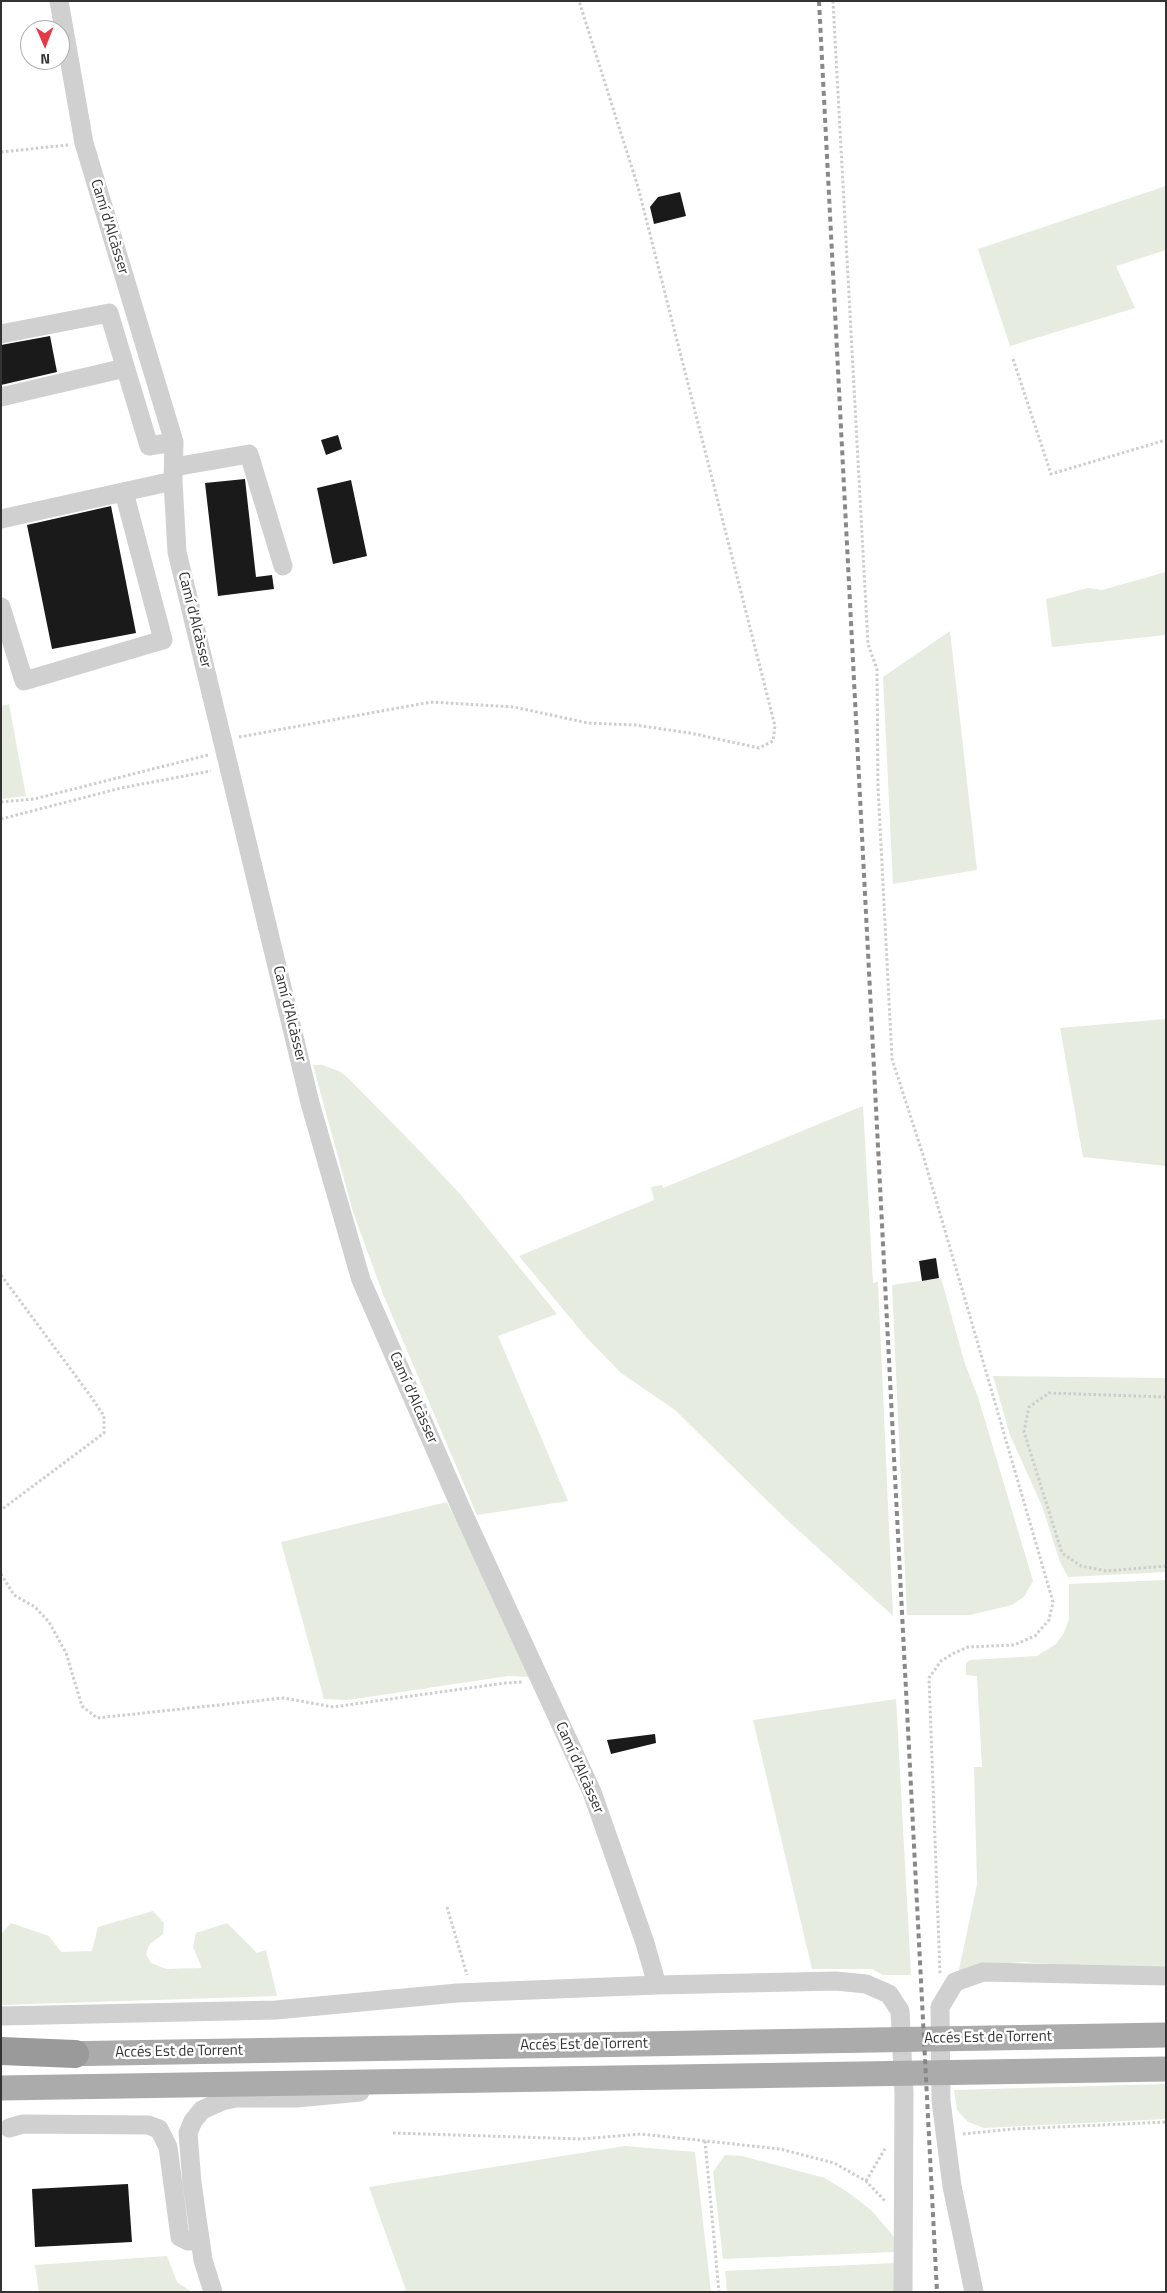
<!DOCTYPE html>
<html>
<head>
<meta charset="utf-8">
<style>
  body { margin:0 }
  #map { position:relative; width:1167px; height:2293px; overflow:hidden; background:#fff; font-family:"Titillium Web",sans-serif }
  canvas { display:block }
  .frame { position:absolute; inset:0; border:2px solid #333; pointer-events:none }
  .north { position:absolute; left:20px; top:20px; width:50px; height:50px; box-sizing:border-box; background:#fff; border:1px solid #adadad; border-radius:50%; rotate:179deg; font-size:14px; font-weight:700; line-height:20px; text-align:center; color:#333 }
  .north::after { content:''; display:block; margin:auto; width:18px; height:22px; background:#e63946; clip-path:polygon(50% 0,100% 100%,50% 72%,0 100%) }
</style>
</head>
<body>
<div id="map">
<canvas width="1167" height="2293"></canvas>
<div class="frame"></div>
<div class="north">N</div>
</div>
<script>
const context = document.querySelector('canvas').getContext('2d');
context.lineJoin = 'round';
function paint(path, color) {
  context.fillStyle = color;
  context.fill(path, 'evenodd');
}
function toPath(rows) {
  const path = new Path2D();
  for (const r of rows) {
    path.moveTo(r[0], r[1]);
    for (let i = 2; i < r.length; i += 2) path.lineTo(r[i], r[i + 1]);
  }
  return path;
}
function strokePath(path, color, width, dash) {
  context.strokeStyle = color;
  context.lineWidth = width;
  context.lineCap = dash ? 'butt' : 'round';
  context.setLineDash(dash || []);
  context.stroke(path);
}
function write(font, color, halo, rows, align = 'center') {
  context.font = font + ' "Titillium Web",sans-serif';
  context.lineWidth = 5;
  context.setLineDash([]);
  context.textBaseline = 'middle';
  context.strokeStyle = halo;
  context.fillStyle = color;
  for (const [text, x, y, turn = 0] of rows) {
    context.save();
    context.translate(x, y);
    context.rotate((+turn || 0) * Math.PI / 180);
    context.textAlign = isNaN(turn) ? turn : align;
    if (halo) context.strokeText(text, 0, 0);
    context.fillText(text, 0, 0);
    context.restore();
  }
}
const green = toPath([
  [1166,186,1166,250,1116,266,1135,308,1010,346,978,249],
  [1166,572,1166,635,1052,647,1046,599,1088,588,1102,590],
  [950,631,977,870,893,884,883,677],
  [9,704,26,796,1,799,1,706],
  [1166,1019,1166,1166,1083,1157,1060,1028],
  [313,1065,322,1065,339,1071,347,1077,416,1147,460,1194,557,1314,498,1336,568,1501,477,1515,383,1294,353,1212],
  [863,1106,873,1283,878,1282,893,1616,786,1519,675,1410,621,1373,586,1337,519,1256,654,1200,651,1187,662,1185,663,1188],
  [941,1278,965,1364,978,1397,1033,1581,1024,1597,1012,1605,970,1615,907,1615,892,1285],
  [993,1376,1166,1378,1166,1572,1068,1577,1060,1562,1042,1506,1010,1435],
  [447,1502,531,1677,508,1676,348,1700,324,1699,281,1542],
  [1166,1580,1166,1967,1081,1966,1022,1962,995,1965,958,1974,977,1885,974,1767,982,1767,977,1676,966,1675,966,1663,970,1660,1037,1656,1056,1644,1064,1633,1069,1619,1069,1584],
  [896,1699,911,1975,883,1975,872,1969,812,1969,753,1720],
  [153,1911,164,1923,163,1934,149,1945,146,1954,151,1963,166,1969,202,1968,193,1947,196,1933,227,1923,257,1953,266,1950,277,1996,1,2005,1,1934,11,1923,49,1936,61,1952,92,1951,98,1927],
  [1166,2084,1166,2119,984,2128,968,2122,957,2110,954,2090],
  [625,2146,695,2152,711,2292,393,2292,406,2290,369,2187],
  [725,2155,742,2156,825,2178,849,2193,872,2211,895,2238,895,2252,723,2259,713,2172],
  [167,2256,177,2282,190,2291,203,2292,39,2292,35,2265],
  [895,2263,895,2292,727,2292,725,2271]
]);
const building = toPath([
  [680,192,686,216,654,224,650,207,658,197],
  [50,336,57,372,1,385,1,345],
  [338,435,342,449,326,455,321,440],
  [245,479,256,577,272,575,274,589,218,596,205,483],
  [351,480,367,556,333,564,317,488],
  [111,506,136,633,52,649,27,525],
  [936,1258,939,1278,922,1281,919,1261],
  [655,1734,656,1743,611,1754,607,1740],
  [128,2184,132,2242,35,2247,32,2189]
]);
const path = toPath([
  [833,1,868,644,877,669,878,787,892,1059,923,1155,1053,1602,1049,1620,1035,1636,1014,1645,968,1647,954,1653,941,1661,929,1678,940,1974],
  [1,152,68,145],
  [1013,359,1051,474,1166,440],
  [239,737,431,702,514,707,588,723,635,725,690,733,759,748,773,741,775,726,638,187,579,1],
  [1,802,34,799,208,755],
  [1,819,121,788,211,771],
  [1,1275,92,1398,104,1416,104,1433,1,1510],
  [1166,1397,1049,1393,1029,1407,1024,1432,1062,1553,1081,1566,1106,1571,1166,1566],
  [1,1574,14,1595,35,1607,49,1622,66,1653,82,1706,97,1718,284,1698,333,1707,505,1683,523,1682],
  [447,1907,467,1975],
  [393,2133,581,2139,641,2134,780,2149,834,2163,866,2181,886,2202],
  [963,2134,1014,2129,1166,2122],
  [705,2141,719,2292],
  [866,2181,886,2147]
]);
const minor = toPath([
  [59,1,84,143,174,442,173,481,177,552,310,1103,361,1280,464,1515,592,1792,645,1943,657,1985],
  [1,334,109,313,149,446,174,442],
  [1,397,125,368],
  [174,467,249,454,283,566],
  [1,519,173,481],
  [1,607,24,681,163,640,124,492],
  [1,2016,276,2010,457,1993,657,1985,836,1981,866,1984,889,1994,900,2011,904,2093,903,2292],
  [9,2128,23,2124,148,2125,159,2129,168,2147,180,2237,188,2241,200,2241],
  [213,2292,203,2260,192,2183,188,2133,193,2121,202,2110,222,2101,236,2098,297,2098,360,2092],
  [974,2292,952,2186,941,2101,940,2007,955,1982,983,1972,1166,1976]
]);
const major = toPath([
  [56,2054,1166,2035],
  [1,2088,1166,2069]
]);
const highway = toPath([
  [1,2051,75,2054]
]);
const rail = toPath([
  [819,1,937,2292]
]);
const streetNames = [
  ["Camí d'Alcàsser",109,227,73],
  ["Camí d'Alcàsser",194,620,76],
  ["Camí d'Alcàsser",289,1014,76],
  ["Camí d'Alcàsser",413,1398,66],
  ["Camí d'Alcàsser",579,1768,66],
  ["Accés Est de Torrent",988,2038,-1],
  ["Accés Est de Torrent",584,2045,-1],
  ["Accés Est de Torrent",179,2052,-1]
];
paint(green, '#e6ecdf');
paint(building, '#1a1a1a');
strokePath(path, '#cdcdcd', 3, [2.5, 2.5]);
strokePath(minor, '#d0d0d0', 19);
strokePath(major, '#ababab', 25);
strokePath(highway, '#9a9a9a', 28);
strokePath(rail, '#888', 4, [5, 4]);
write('15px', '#333', '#fff', streetNames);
</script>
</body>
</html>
